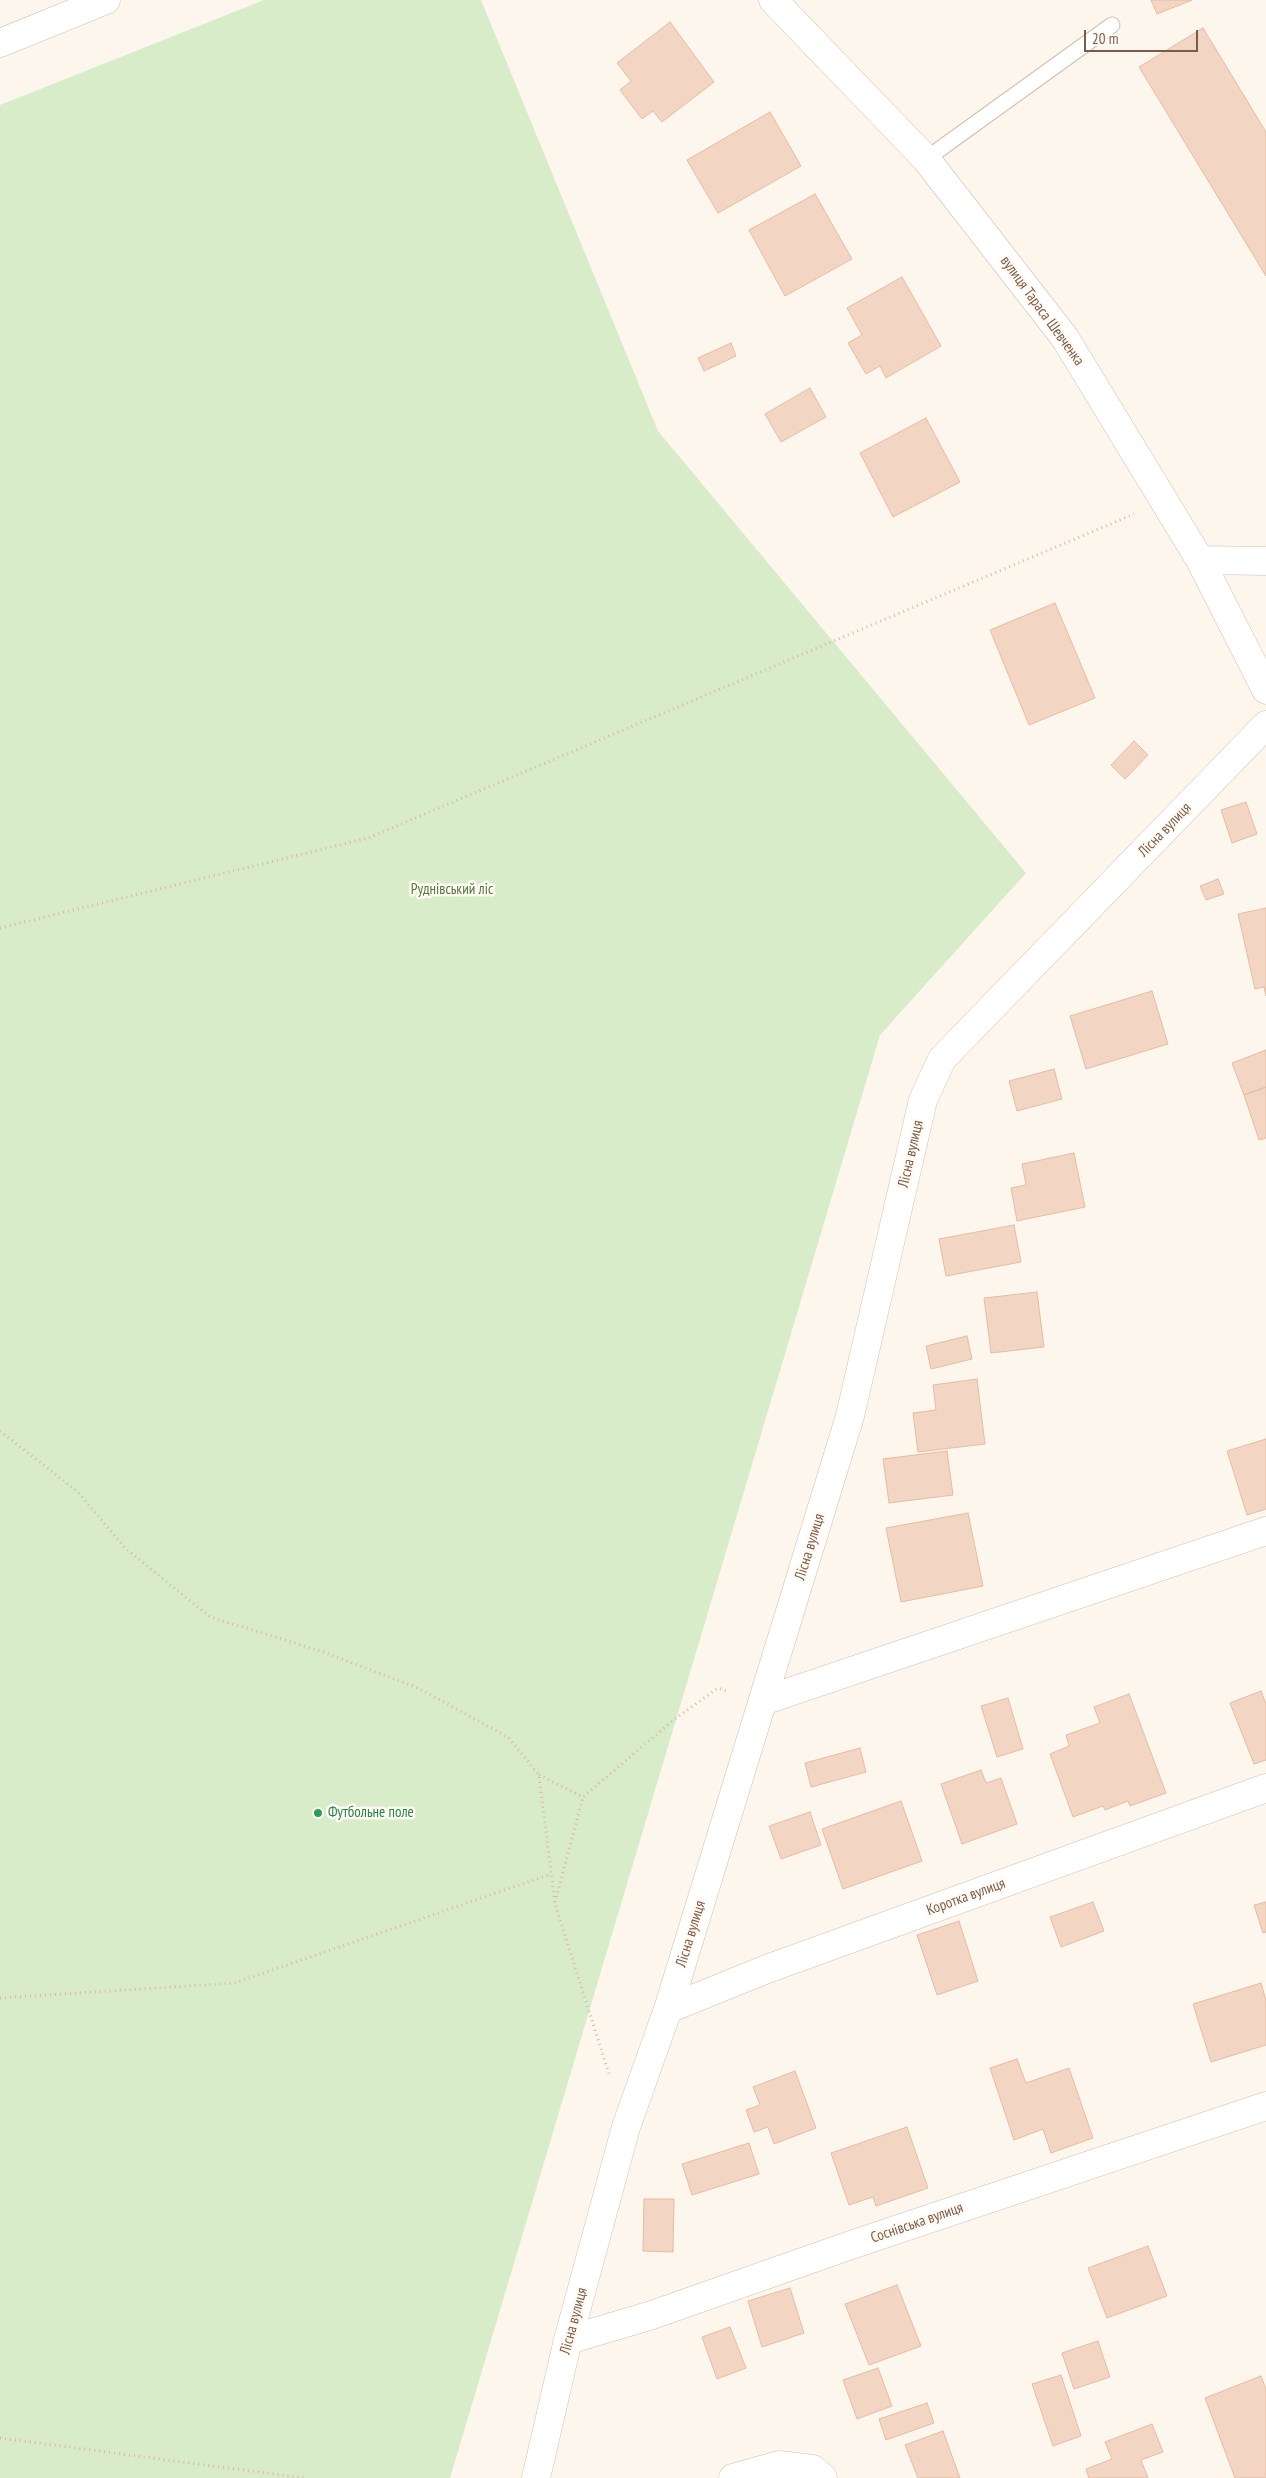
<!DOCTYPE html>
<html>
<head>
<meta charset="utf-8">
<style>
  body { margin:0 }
  #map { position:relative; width:1266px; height:2478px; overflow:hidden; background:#fdf6ec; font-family:"PT Sans Narrow",sans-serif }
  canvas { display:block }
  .scale { position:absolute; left:1084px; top:30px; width:114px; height:22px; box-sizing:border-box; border:2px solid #7a5c4d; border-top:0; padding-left:6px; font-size:15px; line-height:18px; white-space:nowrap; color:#7a5c4d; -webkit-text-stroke:4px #fffaf3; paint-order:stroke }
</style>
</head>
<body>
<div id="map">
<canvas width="1266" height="2478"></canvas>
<div class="scale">20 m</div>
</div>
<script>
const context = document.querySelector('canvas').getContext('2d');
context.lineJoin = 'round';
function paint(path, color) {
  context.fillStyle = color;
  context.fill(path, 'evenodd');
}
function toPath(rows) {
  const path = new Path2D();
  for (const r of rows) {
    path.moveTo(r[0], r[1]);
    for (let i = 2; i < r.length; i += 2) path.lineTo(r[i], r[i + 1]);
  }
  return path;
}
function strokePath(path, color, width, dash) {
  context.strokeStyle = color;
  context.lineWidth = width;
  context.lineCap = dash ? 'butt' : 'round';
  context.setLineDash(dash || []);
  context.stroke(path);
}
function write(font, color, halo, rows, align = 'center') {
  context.font = font + ' "PT Sans Narrow",sans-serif';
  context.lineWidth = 5;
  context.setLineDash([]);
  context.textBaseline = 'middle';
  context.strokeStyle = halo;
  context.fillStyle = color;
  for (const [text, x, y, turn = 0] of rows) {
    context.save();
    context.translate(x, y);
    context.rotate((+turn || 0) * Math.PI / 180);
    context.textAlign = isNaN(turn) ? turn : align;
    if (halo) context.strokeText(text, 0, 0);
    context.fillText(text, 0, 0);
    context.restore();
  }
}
const green = toPath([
  [264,0,481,0,658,431,1026,873,880,1035,450,2478,0,2478,0,105]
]);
const building = toPath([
  [1151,0,1192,0,1157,14,1151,0],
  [670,22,714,82,662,122,653,111,642,119,620,90,631,81,617,63,670,22],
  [1203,28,1266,132,1266,276,1139,67,1203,28],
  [770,112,801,166,718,213,687,160,770,112],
  [815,194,852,259,785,296,749,230,815,194],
  [902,277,941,346,886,378,880,366,866,374,848,343,862,335,847,308,902,277],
  [731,343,736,356,704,371,698,358,731,343],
  [810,388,826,417,781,442,765,414,810,388],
  [926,418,960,482,893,517,860,453,926,418],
  [1055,603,1095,698,1029,725,990,630,1055,603],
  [1134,741,1148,755,1125,779,1111,765,1134,741],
  [1246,802,1257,834,1232,843,1221,810,1246,802],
  [1218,879,1224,894,1206,900,1200,886,1218,879],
  [1266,908,1266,996,1264,987,1255,989,1238,914,1266,908],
  [1152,991,1168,1044,1086,1069,1070,1016,1152,991],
  [1266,1050,1266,1087,1244,1095,1232,1063,1266,1050],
  [1054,1069,1062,1099,1017,1111,1009,1081,1054,1069],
  [1266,1087,1266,1138,1259,1140,1244,1095,1266,1087],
  [1074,1153,1085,1207,1017,1221,1011,1188,1026,1185,1022,1164,1074,1153],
  [1014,1225,1021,1262,946,1276,939,1239,1014,1225],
  [1037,1292,1044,1347,991,1353,984,1298,1037,1292],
  [967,1336,972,1359,931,1369,926,1346,967,1336],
  [977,1379,985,1444,918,1452,913,1413,936,1410,933,1385,977,1379],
  [1266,1439,1266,1509,1247,1515,1227,1451,1266,1439],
  [947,1451,953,1495,889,1503,883,1459,947,1451],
  [968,1513,983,1586,901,1602,886,1528,968,1513],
  [1261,1691,1266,1704,1266,1760,1254,1764,1230,1703,1261,1691],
  [1129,1694,1166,1793,1130,1806,1128,1801,1105,1810,1103,1806,1073,1817,1050,1754,1069,1746,1066,1735,1100,1723,1094,1707,1129,1694],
  [1008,1698,1023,1749,997,1757,981,1706,1008,1698],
  [860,1748,866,1772,811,1787,805,1763,860,1748],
  [981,1770,986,1783,1001,1778,1017,1824,962,1844,941,1784,981,1770],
  [901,1801,922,1861,843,1889,822,1829,901,1801],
  [810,1812,821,1845,781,1859,769,1826,810,1812],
  [1093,1902,1104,1931,1061,1947,1050,1917,1093,1902],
  [1266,1902,1266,1932,1263,1933,1254,1905,1266,1902],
  [959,1921,978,1981,937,1995,917,1935,959,1921],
  [1261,1983,1266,2001,1266,2045,1211,2062,1193,2004,1261,1983],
  [1017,2059,1026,2083,1069,2068,1093,2138,1051,2153,1043,2129,1014,2140,990,2068,1017,2059],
  [795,2071,816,2128,774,2144,768,2127,754,2132,746,2110,760,2105,753,2087,795,2071],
  [907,2127,928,2188,876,2206,873,2197,849,2205,831,2153,907,2127],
  [749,2143,759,2174,692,2195,682,2164,749,2143],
  [644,2199,674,2199,673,2252,643,2251,644,2199],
  [1148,2246,1167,2296,1107,2318,1088,2268,1148,2246],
  [897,2285,921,2346,869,2365,845,2304,897,2285],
  [790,2288,804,2333,762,2347,748,2301,790,2288],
  [730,2327,746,2368,717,2379,702,2337,730,2327],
  [1098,2341,1110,2377,1074,2389,1062,2353,1098,2341],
  [878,2368,892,2406,857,2419,843,2380,878,2368],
  [1061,2375,1081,2436,1053,2446,1032,2384,1061,2375],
  [1261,2376,1266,2389,1266,2478,1235,2478,1205,2398,1261,2376],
  [927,2403,934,2423,886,2440,879,2419,927,2403],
  [1152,2424,1163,2452,1141,2460,1148,2478,1089,2478,1086,2469,1112,2459,1105,2442,1152,2424],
  [943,2431,960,2478,918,2478,905,2445,943,2431]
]);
const path = toPath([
  [0,928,368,838,1134,514],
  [0,1431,78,1492,125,1548,210,1617,321,1651,418,1688,508,1737,539,1775,555,1904,609,2074],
  [539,1775,583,1797,676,1718,718,1688,729,1692],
  [555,1902,583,1797],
  [0,1998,235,1983,551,1874],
  [0,2438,304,2478]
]);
const service = toPath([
  [926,159,1112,25]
]);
const minor = toPath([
  [0,43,106,0],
  [763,1701,1266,1531],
  [668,2009,767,1969,1266,1788],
  [568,2340,652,2315,848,2246,1266,2106],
  [536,2478,568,2340,626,2127,668,2009,850,1416,923,1100,942,1059,1266,725],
  [733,2478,779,2465,813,2469,823,2478]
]);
const tertiary = toPath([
  [773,0,926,159,1065,338,1200,560,1266,690],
  [1200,560,1266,561]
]);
const markers = [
  [318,1813,5,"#2e9e5b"]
];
const streetNames = [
  ["вулиця Тараса Шевченка",1042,311,54],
  ["Лісна вулиця",1165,830,-46],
  ["Лісна вулиця",911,1154,-77],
  ["Лісна вулиця",810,1547,-73],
  ["Коротка вулиця",966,1897,-20],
  ["Лісна вулиця",691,1934,-73],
  ["Соснівська вулиця",917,2223,-19],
  ["Лісна вулиця",574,2321,-75]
];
const parkNames = [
  ["Руднівський ліс",452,890]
];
const leisureNames = [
  ["Футбольне поле",328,1813]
];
paint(green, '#d8ecc9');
paint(building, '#f3d5c3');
strokePath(building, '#e6bba3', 1);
strokePath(service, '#d1beb0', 17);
strokePath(minor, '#d1beb0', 29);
strokePath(tertiary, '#d1beb0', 29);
strokePath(path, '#d9b8a5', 3, [1, 4]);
strokePath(service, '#fff', 15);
strokePath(minor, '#fff', 28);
strokePath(tertiary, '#fff', 28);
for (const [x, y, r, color] of markers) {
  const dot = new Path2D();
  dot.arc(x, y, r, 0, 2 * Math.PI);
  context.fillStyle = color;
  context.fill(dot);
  strokePath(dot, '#fffaf3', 2);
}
write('15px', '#7a5c4d', '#fffaf3', streetNames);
write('15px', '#537a41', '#fffaf3', parkNames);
write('15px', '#27864d', '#fffaf3', leisureNames, 'left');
</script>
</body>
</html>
